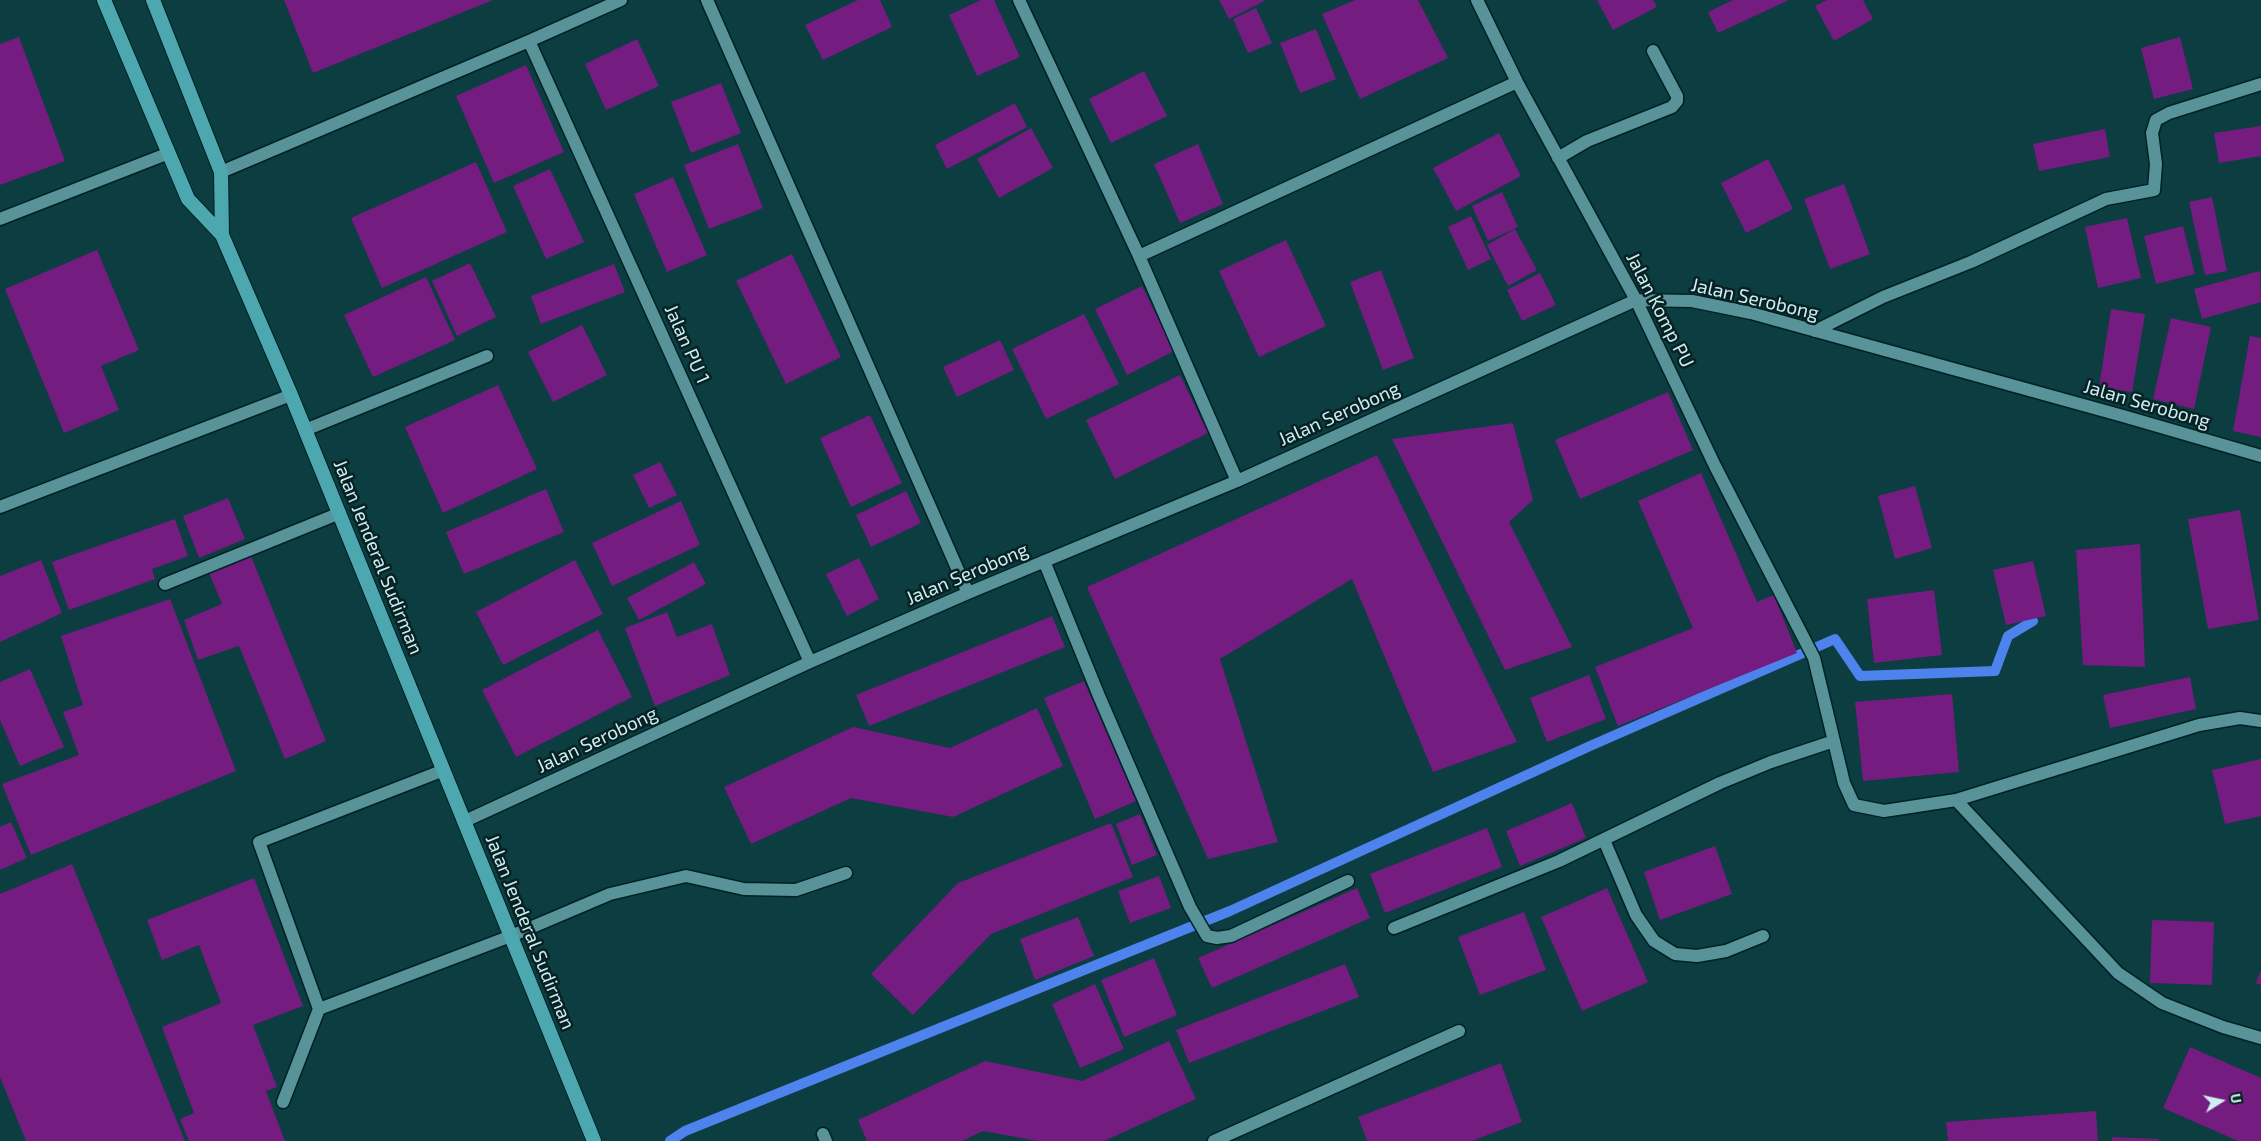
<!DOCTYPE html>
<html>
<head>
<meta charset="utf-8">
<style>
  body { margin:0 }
  #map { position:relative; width:2261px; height:1141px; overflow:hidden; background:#0b3d41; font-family:"Exo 2",sans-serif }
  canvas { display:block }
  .north { position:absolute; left:2196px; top:1076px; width:50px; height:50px; -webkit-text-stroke:4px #072224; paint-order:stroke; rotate:80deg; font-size:14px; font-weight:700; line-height:20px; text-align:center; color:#cfedef }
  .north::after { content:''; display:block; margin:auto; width:18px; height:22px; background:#cfedef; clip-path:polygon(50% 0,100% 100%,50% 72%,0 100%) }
</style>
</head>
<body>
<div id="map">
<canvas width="2261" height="1141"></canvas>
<div class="north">U</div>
</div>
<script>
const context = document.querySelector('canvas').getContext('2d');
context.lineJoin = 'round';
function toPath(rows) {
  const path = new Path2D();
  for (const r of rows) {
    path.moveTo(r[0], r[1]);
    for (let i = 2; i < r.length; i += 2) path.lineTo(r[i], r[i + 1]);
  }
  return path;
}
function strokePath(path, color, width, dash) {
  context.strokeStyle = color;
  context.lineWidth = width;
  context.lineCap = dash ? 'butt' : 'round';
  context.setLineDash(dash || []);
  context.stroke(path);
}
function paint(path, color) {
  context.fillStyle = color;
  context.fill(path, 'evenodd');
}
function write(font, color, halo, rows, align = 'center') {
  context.font = font + ' "Exo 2",sans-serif';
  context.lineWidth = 5;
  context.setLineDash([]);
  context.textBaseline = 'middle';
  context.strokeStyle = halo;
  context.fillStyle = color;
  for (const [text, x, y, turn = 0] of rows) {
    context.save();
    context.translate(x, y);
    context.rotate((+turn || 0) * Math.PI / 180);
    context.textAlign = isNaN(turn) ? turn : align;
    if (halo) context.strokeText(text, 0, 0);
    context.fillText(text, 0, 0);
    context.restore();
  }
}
const stream = toPath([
  [670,1141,685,1131,1230,911,1590,746,1835,639,1860,676,1995,671,2008,636,2033,621]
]);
const building = toPath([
  [284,0,493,0,313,73],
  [858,0,880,0,892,27,823,60,805,25],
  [981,0,994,0,1020,57,977,76,949,15],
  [1219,0,1266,0,1229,19],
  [1355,0,1418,0,1448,58,1360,99,1322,14],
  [1597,0,1653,0,1657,7,1613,30],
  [1733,0,1789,0,1718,33,1708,12],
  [1827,0,1863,0,1873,19,1834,41,1815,6],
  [1256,8,1272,43,1248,53,1233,19],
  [1316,29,1336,79,1300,93,1280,43],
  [19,37,65,161,0,185,0,44],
  [2180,37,2193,89,2154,99,2141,48],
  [637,39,659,86,606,110,585,64],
  [526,65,564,152,494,183,456,96],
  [1144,71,1167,116,1111,143,1089,99],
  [721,83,741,133,691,153,671,102],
  [1015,103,1027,127,947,169,935,145],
  [2261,126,2261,156,2219,163,2214,133],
  [1031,128,1053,168,999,198,977,159],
  [2105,129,2110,157,2039,171,2033,144],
  [1499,133,1521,176,1456,211,1433,168],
  [738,144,763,208,709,229,684,165],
  [1198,144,1223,204,1180,223,1154,164],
  [1768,159,1793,209,1746,233,1721,183],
  [476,162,507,232,382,288,351,218],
  [550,169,584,242,546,259,513,186],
  [673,177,707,255,667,272,634,194],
  [1844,184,1870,254,1830,269,1804,199],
  [1502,192,1518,227,1488,241,1472,206],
  [2212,197,2227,271,2205,275,2189,202],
  [1471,216,1491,259,1468,270,1448,227],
  [2127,218,2141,278,2098,288,2085,227],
  [2183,226,2195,274,2156,284,2144,236],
  [1515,229,1537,270,1508,286,1487,245],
  [1286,240,1326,326,1259,357,1219,271],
  [97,250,139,350,101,366,119,410,64,433,5,289],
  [792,254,841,357,786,384,736,281],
  [470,263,496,317,457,336,432,281],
  [614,264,625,292,541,324,531,296],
  [1381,270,1414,358,1383,370,1350,282],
  [2260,271,2261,302,2202,319,2194,289],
  [1540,273,1556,305,1522,321,1507,290],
  [426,277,455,340,373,377,344,315],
  [1142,286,1174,351,1127,375,1095,309],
  [2111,309,2145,314,2132,392,2099,387],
  [1084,314,1119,384,1046,419,1012,349],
  [2171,318,2211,327,2194,409,2153,399],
  [582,325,607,375,553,402,528,352],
  [2250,336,2261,338,2261,437,2233,431],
  [1000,340,1014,370,957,397,943,367],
  [1180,375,1208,433,1115,479,1086,420],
  [498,385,537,469,443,513,405,427],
  [1668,392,1693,450,1580,499,1555,440],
  [870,415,902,483,851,507,820,438],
  [1513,423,1533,500,1509,522,1572,647,1505,670,1392,439],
  [1377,455,1517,742,1433,772,1352,579,1220,659,1278,842,1208,859,1087,587],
  [660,462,677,495,649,508,633,475],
  [1701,473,1757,602,1774,595,1797,653,1618,726,1595,667,1693,628,1638,501],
  [1915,486,1932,548,1895,559,1878,496],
  [546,489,564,532,464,574,446,532],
  [906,491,921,523,871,547,856,515],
  [228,498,245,539,199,558,183,516],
  [681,501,700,545,612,586,592,543],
  [2240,510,2259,620,2208,629,2188,519],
  [175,519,188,556,152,569,155,579,69,610,52,562],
  [2140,544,2145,667,2083,665,2076,550],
  [251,556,326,741,285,759,239,646,198,660,184,620,222,604,209,573],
  [859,558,879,599,847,616,826,574],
  [41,560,62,613,0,642,0,576],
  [575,560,603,614,503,665,476,612],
  [2033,561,2046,616,2006,625,1993,570],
  [694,562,706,584,639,620,627,598],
  [1934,590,1942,655,1874,663,1867,599],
  [170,599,236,771,31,855,2,784,79,755,63,712,83,705,61,636],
  [667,612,677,637,712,624,730,675,655,706,625,628],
  [1052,616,1065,647,869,726,856,695],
  [598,630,632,697,516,757,482,690],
  [30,669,64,747,20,766,0,720,0,682],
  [1589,675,1606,719,1547,742,1530,698],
  [2190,677,2196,709,2110,728,2103,695],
  [1084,681,1136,801,1095,819,1044,698],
  [1952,694,1959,772,1863,781,1855,702],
  [1037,708,1063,766,953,817,851,798,751,844,724,787,853,727,950,748],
  [2261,759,2261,816,2225,824,2212,770],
  [1572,803,1586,838,1520,866,1506,831],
  [1140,814,1157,855,1132,865,1116,824],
  [11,822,27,858,0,870,0,827],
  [1111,823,1133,877,991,934,913,1015,871,974,958,883],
  [1487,828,1502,867,1385,913,1370,874],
  [1715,846,1732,894,1660,920,1644,872],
  [72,864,185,1141,26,1141,0,1077,0,894],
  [1159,876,1171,908,1130,923,1118,891],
  [254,878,303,1006,253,1025,277,1087,266,1091,285,1141,189,1141,180,1119,194,1113,162,1027,221,1003,199,945,162,960,147,920],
  [1357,888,1370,918,1212,988,1198,958],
  [1607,888,1648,982,1582,1011,1541,917],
  [1524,912,1546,970,1480,995,1458,937],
  [1078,917,1094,956,1035,980,1020,939],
  [2152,920,2214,922,2212,985,2150,983],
  [1154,958,1177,1015,1124,1037,1101,980],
  [1345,964,1359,997,1189,1063,1176,1030],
  [2261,970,2261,985,2256,983],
  [1095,984,1124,1049,1080,1068,1052,1004],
  [1169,1041,1196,1099,1104,1141,1038,1141,983,1131,962,1141,867,1141,858,1120,985,1061,1082,1081],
  [2190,1047,2261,1078,2261,1141,2238,1141,2163,1108],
  [1501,1063,1522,1122,1472,1141,1367,1141,1358,1117],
  [2096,1111,2098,1141,1948,1141,1946,1122],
  [2112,1137,2159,1139,2159,1141,2112,1141]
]);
const service = toPath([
  [0,219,169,153],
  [0,507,291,395],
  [165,584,340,513],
  [444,770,259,842,319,1009,511,936,610,894,686,876,744,889,796,890,846,873],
  [283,1102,319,1009],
  [823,1134,826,1141],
  [1214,1141,1459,1031]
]);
const minor = toPath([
  [707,0,968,593],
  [1019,0,1139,256,1237,481],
  [1477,0,1517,82,1636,300,1715,466,1814,658,1844,783,1854,805,1884,811,1956,800,2199,725,2240,718,2261,721],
  [529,41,810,662],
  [1558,158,1587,141,1672,107,1677,101,1677,96,1653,51],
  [221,172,529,41,621,0],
  [1139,256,1517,82],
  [1815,331,1883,297,1971,262,2106,199,2154,190,2156,164,2152,133,2156,120,2169,113,2261,84],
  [305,430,487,356],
  [1044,561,1099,696,1190,907,1207,936,1217,938,1231,936,1348,881],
  [1956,800,2118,973,2162,1003,2223,1027,2261,1038],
  [465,821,810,662,968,593,1237,481,1636,300,1692,301,1751,313,2123,416,2261,456],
  [1604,840,1636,915,1654,941,1675,954,1697,956,1726,951,1763,936],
  [1394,928,1559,861,1720,783,1771,762,1834,741]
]);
const trunk = toPath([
  [104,0,188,199,222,235,291,395,594,1141],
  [153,0,221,172,222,235]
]);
const streetNames = [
  ["Jalan Serobong",1755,299,13],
  ["Jalan Komp PU",1660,310,63],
  ["Jalan PU 1",687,344,66],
  ["Jalan Serobong",2147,404,16],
  ["Jalan Serobong",1339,414,-24],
  ["Jalan Jenderal Sudirman",378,557,68],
  ["Jalan Serobong",967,574,-23],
  ["Jalan Serobong",597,740,-25],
  ["Jalan Jenderal Sudirman",530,932,68]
];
strokePath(stream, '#4e83ed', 10);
paint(building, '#741c80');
strokePath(service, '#012225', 15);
strokePath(minor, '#012225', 15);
strokePath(trunk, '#012225', 16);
strokePath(service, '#579398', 12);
strokePath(minor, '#579398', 12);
strokePath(trunk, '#4ca7ae', 14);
write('19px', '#cfedef', '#072224', streetNames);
</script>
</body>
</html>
